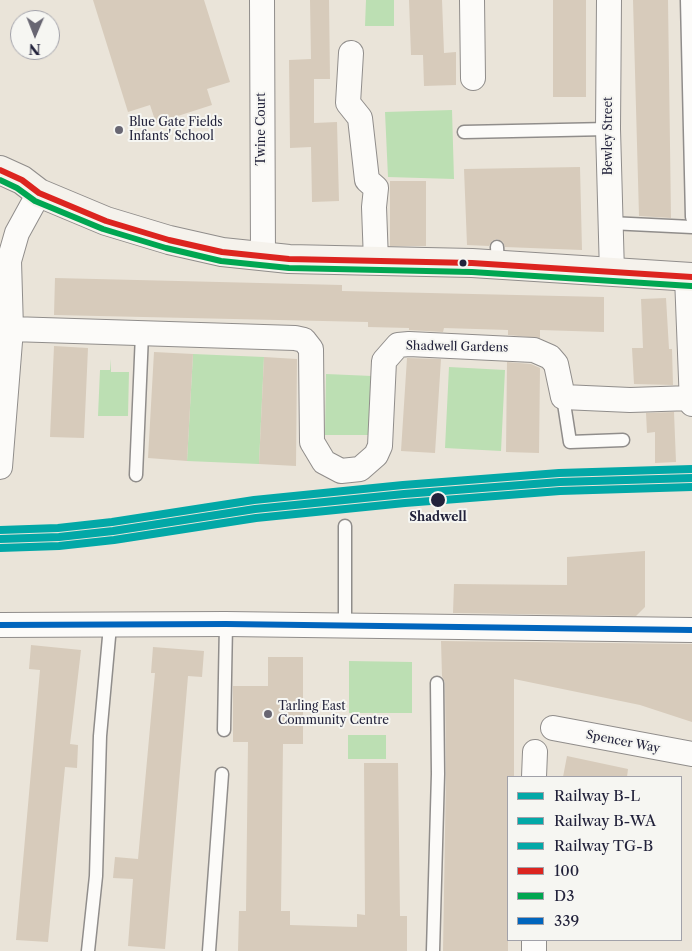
<!DOCTYPE html>
<html>
<head>
<meta charset="utf-8">
<style>
  body { margin:0 }
  #map { position:relative; width:692px; height:951px; overflow:hidden; background:#eae4d9; font-family:"Libre Caslon Text",serif }
  canvas { display:block }
  .legend { position:absolute; left:507px; top:776px; width:175px; height:165px; box-sizing:border-box; background:#f6f6f2; border:1px solid #a1a1a9; margin:0; padding:6px 9px; list-style:none; font-size:15px; color:#22223b }
  .legend li { display:flex; align-items:center; gap:10px; height:25px }
  .legend b { width:25px; border:1px solid #a1a1a9 }
  .north { position:absolute; left:10px; top:10px; width:50px; height:50px; box-sizing:border-box; background:#f6f6f2; border:1px solid #a1a1a9; border-radius:50%; rotate:181deg; font-size:14px; font-weight:700; line-height:20px; text-align:center; color:#22223b }
  .north::after { content:''; display:block; margin:auto; width:18px; height:22px; background:#686672; clip-path:polygon(50% 0,100% 100%,50% 72%,0 100%) }
</style>
</head>
<body>
<div id="map">
<canvas width="692" height="951"></canvas>
<ul class="legend">
<li><b style="height:6px;background:#02a8a7"></b>Railway B-L</li>
<li><b style="height:6px;background:#02a8a7"></b>Railway B-WA</li>
<li><b style="height:6px;background:#02a8a7"></b>Railway TG-B</li>
<li><b style="height:6px;background:#dc241f"></b>100</li>
<li><b style="height:6px;background:#00a651"></b>D3</li>
<li><b style="height:6px;background:#0065bd"></b>339</li>
</ul>
<div class="north">N</div>
</div>
<script>
const context = document.querySelector('canvas').getContext('2d');
context.lineJoin = 'round';
function paint(path, color) {
  context.fillStyle = color;
  context.fill(path, 'evenodd');
}
function toPath(rows) {
  const path = new Path2D();
  for (const r of rows) {
    path.moveTo(r[0], r[1]);
    for (let i = 2; i < r.length; i += 2) path.lineTo(r[i], r[i + 1]);
  }
  return path;
}
function strokePath(path, color, width, dash) {
  context.strokeStyle = color;
  context.lineWidth = width;
  context.lineCap = dash ? 'butt' : 'round';
  context.setLineDash(dash || []);
  context.stroke(path);
}
function write(font, color, halo, rows, align = 'center') {
  context.font = font + ' "Libre Caslon Text",serif';
  context.lineWidth = 4;
  context.setLineDash([]);
  context.textBaseline = 'middle';
  context.strokeStyle = halo;
  context.fillStyle = color;
  for (const [text, x, y, turn = 0] of rows) {
    context.save();
    context.translate(x, y);
    context.rotate((+turn || 0) * Math.PI / 180);
    context.textAlign = isNaN(turn) ? turn : align;
    if (halo) context.strokeText(text, 0, 0);
    context.fillText(text, 0, 0);
    context.restore();
  }
}
const green = toPath([
  [366,0,394,0,394,26,365,26],
  [452,110,454,179,388,177,385,112],
  [193,354,264,357,259,464,187,461],
  [111,359,111,372,129,372,128,416,98,416,100,370,110,370],
  [449,367,505,370,501,451,445,448],
  [326,374,372,376,371,435,325,435],
  [349,661,412,662,412,713,349,713],
  [348,735,386,735,386,759,348,759]
]);
const building = toPath([
  [93,0,204,0,230,82,207,89,212,105,156,123,150,105,128,112],
  [310,0,329,0,330,79,314,79,314,123,337,122,339,201,312,202,311,147,290,148,289,60,311,59],
  [409,0,442,0,444,53,456,52,456,85,424,86,423,55,411,55],
  [553,0,586,0,586,97,553,97],
  [633,0,668,0,671,218,639,216],
  [580,167,582,250,505,247,503,242,497,239,492,241,489,246,467,245,464,169],
  [390,181,426,181,426,246,390,246],
  [55,278,342,285,342,291,604,297,604,332,540,330,540,338,508,335,508,330,444,328,443,332,409,330,409,328,368,327,368,322,54,315],
  [666,298,669,349,672,349,673,385,634,384,632,348,643,348,641,299],
  [54,346,88,348,84,438,50,437],
  [154,352,193,354,187,461,148,458],
  [264,357,297,359,296,466,259,464],
  [407,358,441,359,435,453,401,451],
  [507,362,531,364,540,368,539,453,506,452],
  [674,412,676,462,655,463,655,432,647,433,646,413],
  [645,551,645,607,636,616,453,613,454,584,567,585,567,557],
  [441,641,692,644,692,722,640,705,514,679,514,777,508,777,508,951,443,951,446,774,445,683,442,676],
  [31,645,81,650,70,744,78,745,77,768,65,767,48,942,16,940,40,670,29,669],
  [153,647,204,651,202,677,188,676,165,949,128,946,133,879,113,878,115,857,138,859,155,673,151,673],
  [268,657,303,657,303,744,283,744,281,911,290,911,290,925,357,927,357,914,365,915,364,763,398,763,400,916,407,916,407,951,238,951,239,911,246,911,248,742,233,742,233,686,268,686],
  [567,756,628,769,627,777,563,777]
]);
const lane = toPath([
  [687,0,692,217],
  [464,132,608,129],
  [610,223,692,227],
  [497,247,498,265],
  [563,397,570,442,623,440],
  [136,475,142,334],
  [345,526,345,626],
  [224,730,226,624],
  [88,951,96,876,100,736,110,626],
  [209,951,222,774],
  [433,951,438,774,437,683]
]);
const street = toPath([
  [262,0,263,257],
  [472,0,473,78],
  [609,0,608,129,612,273],
  [351,53,348,103,360,118,367,180,376,188,374,207,376,261],
  [687,277,692,404],
  [11,329,295,338,304,340,311,349,312,442,324,462,341,471,360,469,376,455,380,446,384,361,398,345,409,344,534,350,550,357,556,364,563,397,630,400,692,398],
  [0,467,11,329,9,261,17,233,39,193],
  [0,625,226,624,692,630],
  [553,728,692,754],
  [534,777,535,752],
  [534,951,534,940]
]);
const secondary = toPath([
  [0,170,22,180,39,193,106,221,169,240,222,252,289,259,472,263,692,277]
]);
const bus1 = toPath([
  [0,170,22,180,39,193,106,221,169,240,222,252,289,259,472,263,692,277]
]);
const bus2 = toPath([
  [0,180,17,188,35,201,103,229,166,248,221,261,289,268,472,272,691,286]
]);
const bus3 = toPath([
  [0,625,226,624,692,630]
]);
const rail1 = toPath([
  [0,539,59,537,113,531,255,509,404,494,560,482,692,478]
]);
const rail2 = toPath([
  [0,548,59,546,114,540,256,518,405,503,560,491,692,487]
]);
const rail3 = toPath([
  [0,530,58,528,112,522,254,500,403,485,559,473,692,469]
]);
const markers = [
  [119,130,5,"#686672"],
  [463,263,4.5,"#22223b"],
  [438,500,8,"#22223b"],
  [268,714,5,"#686672"]
];
const poiNames = [
  ["Blue Gate Fields",129,123],
  ["Infants' School",129,137],
  ["Tarling East",278,707],
  ["Community Centre",278,721]
];
const streetNames = [
  ["Twine Court",262,129,-90],
  ["Bewley Street",609,136,-90],
  ["Shadwell Gardens",457,347,1],
  ["Spencer Way",623,742,11]
];
const stopNames = [
  ["Shadwell",438,518]
];
paint(green, '#bcdfb3');
paint(building, '#d7cbbb');
strokePath(lane, '#908d8b', 15);
strokePath(street, '#908d8b', 26);
strokePath(secondary, '#908d8b', 30);
strokePath(lane, '#fcfbf9', 12);
strokePath(street, '#fcfbf9', 24);
strokePath(secondary, '#f5f2ec', 28);
strokePath(bus1, '#dc241f', 6);
strokePath(bus2, '#00a651', 6);
strokePath(bus3, '#0065bd', 6);
strokePath(rail1, '#02a8a7', 8);
strokePath(rail2, '#02a8a7', 8);
strokePath(rail3, '#02a8a7', 8);
for (const [x, y, r, color] of markers) {
  const dot = new Path2D();
  dot.arc(x, y, r, 0, 2 * Math.PI);
  context.fillStyle = color;
  context.fill(dot);
  strokePath(dot, '#f6f6f2', 2);
}
write('12px', '#22223b', '#f6f6f2', poiNames, 'left');
write('12px', '#22223b', '#f6f6f2', streetNames);
write('bold 12px', '#22223b', '#f6f6f2', stopNames);
</script>
</body>
</html>
